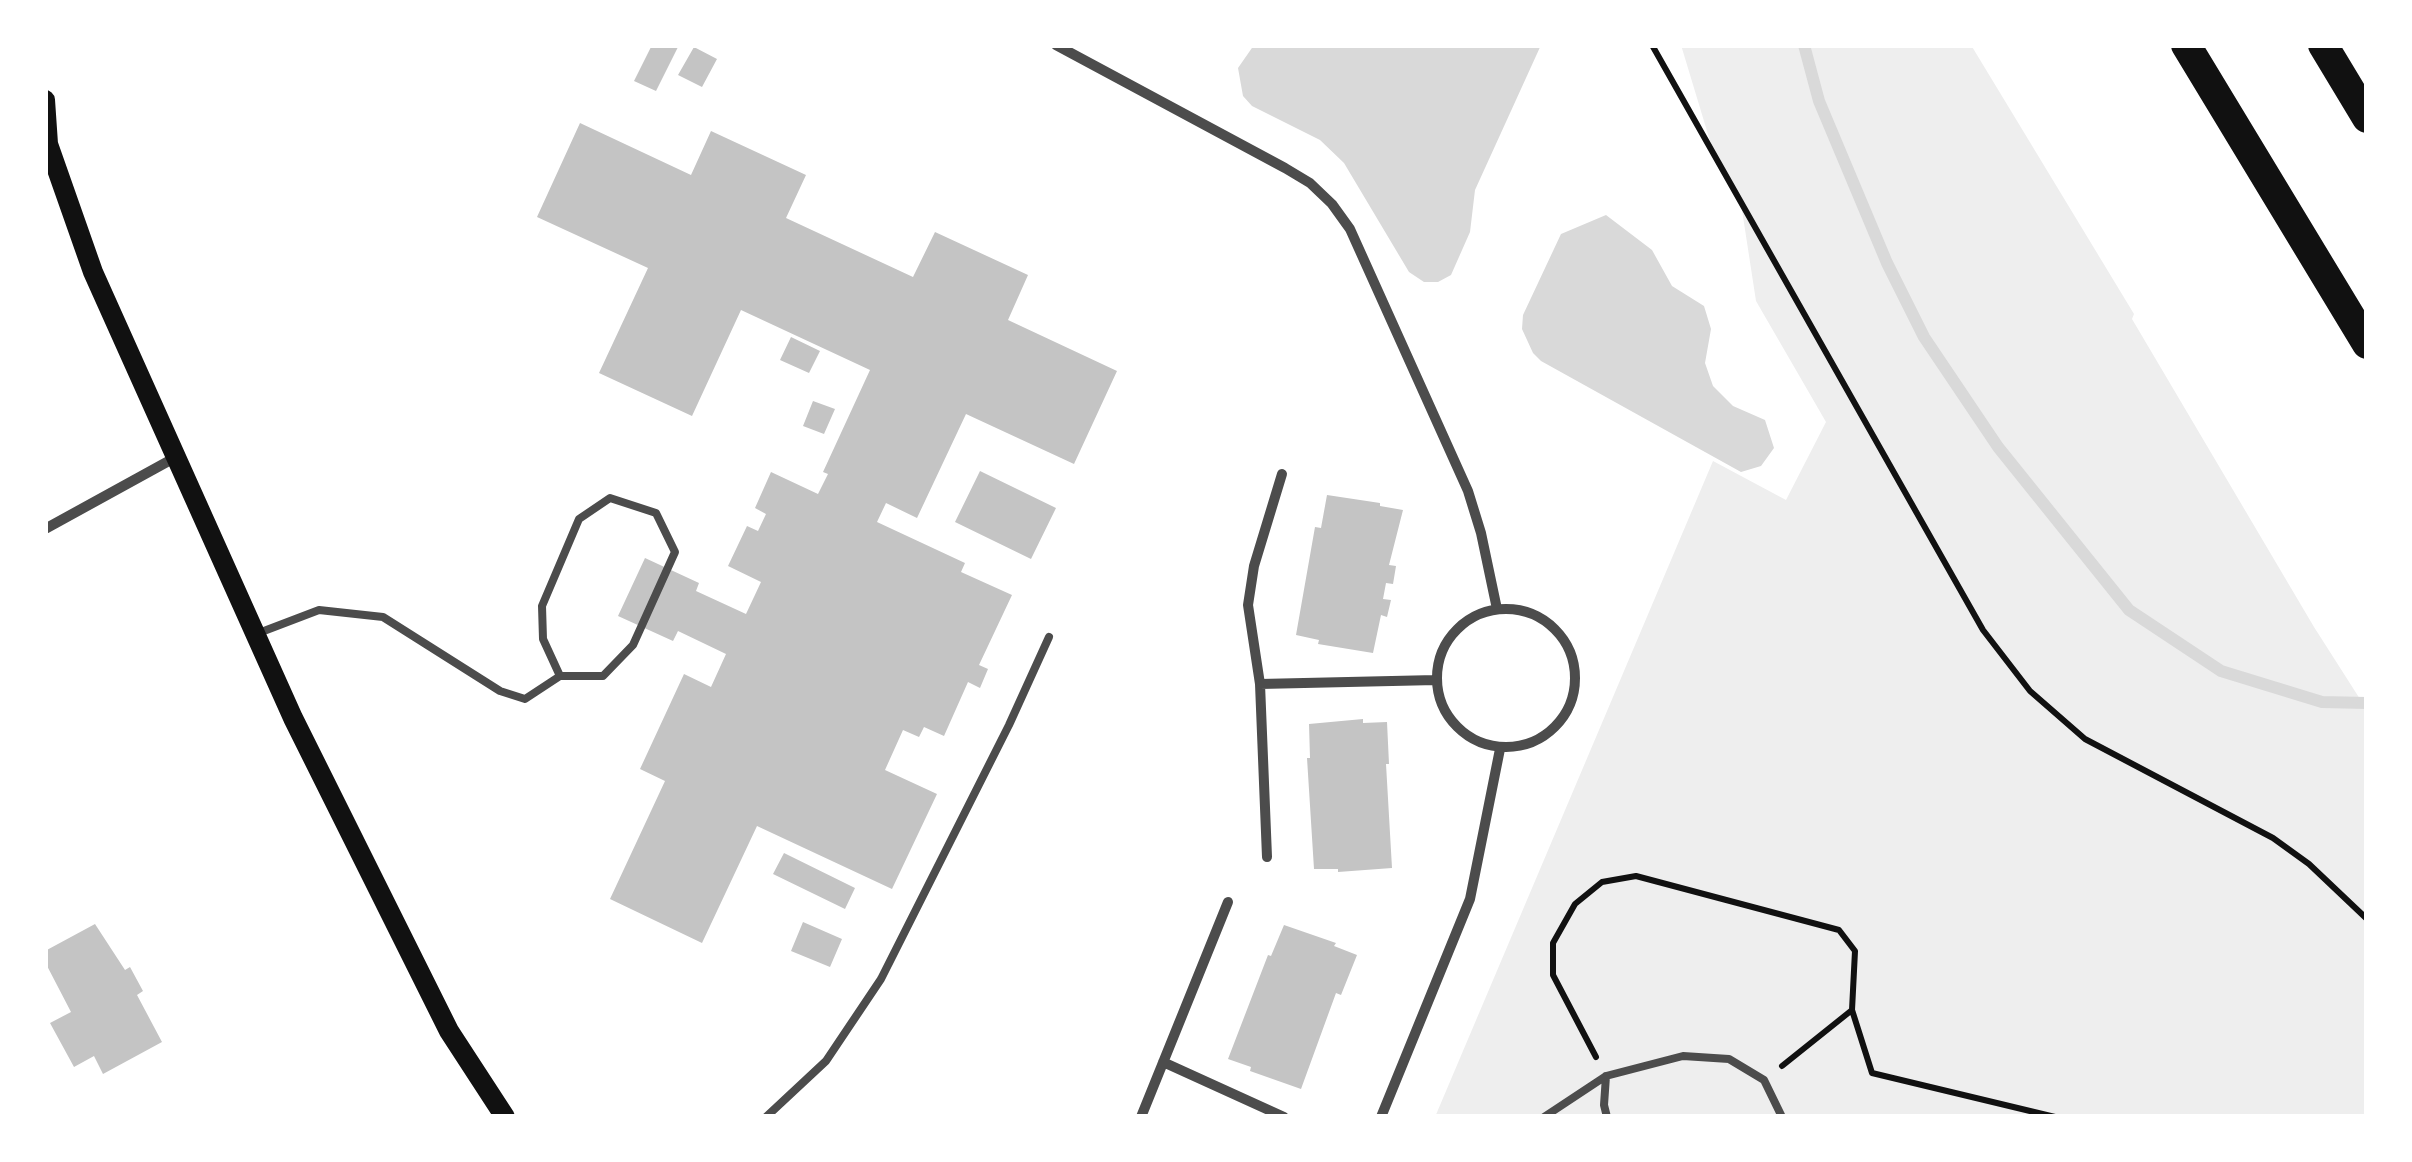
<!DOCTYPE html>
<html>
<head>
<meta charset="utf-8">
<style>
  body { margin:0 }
  #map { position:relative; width:2412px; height:1162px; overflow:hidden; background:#fff; font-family:"Fira Sans Condensed",sans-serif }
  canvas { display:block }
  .frame { position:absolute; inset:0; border:48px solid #fff; pointer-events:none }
</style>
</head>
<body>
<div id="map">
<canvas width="2412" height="1162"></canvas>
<div class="frame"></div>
</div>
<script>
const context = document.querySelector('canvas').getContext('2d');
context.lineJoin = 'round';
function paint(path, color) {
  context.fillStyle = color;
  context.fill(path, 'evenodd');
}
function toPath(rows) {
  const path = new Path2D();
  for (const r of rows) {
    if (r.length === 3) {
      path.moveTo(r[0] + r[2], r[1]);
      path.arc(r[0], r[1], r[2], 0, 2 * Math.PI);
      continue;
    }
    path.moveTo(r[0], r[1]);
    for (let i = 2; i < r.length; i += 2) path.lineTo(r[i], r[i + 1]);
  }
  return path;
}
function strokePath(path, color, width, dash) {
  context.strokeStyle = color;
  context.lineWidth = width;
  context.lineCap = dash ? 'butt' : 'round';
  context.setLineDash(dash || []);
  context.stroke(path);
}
const green = toPath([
  [1681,45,1971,45,2134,314,2132,319,2314,627,2367,710,2367,1117,1435,1117,1713,461,1786,500,1826,422,1756,301,1740,197,1710,141]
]);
const water = toPath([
  [1254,45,1541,45,1475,190,1470,232,1451,275,1438,282,1424,282,1409,272,1344,163,1320,140,1252,106,1243,96,1238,68],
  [1606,215,1652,250,1672,286,1704,306,1711,329,1705,363,1713,386,1733,406,1765,420,1774,448,1761,466,1741,472,1541,361,1533,353,1522,329,1523,315,1561,234]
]);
const stream = toPath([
  [1804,45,1819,101,1887,263,1924,337,1998,447,2129,610,2221,671,2322,702,2367,703]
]);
const building = toPath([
  [652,45,679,45,656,91,634,81],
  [694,47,717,59,702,87,678,75],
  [580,123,691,175,711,131,806,175,786,218,913,277,935,232,1028,275,1008,320,1117,371,1074,464,966,414,917,518,886,503,877,522,965,563,961,572,1012,595,979,665,988,669,980,688,968,682,944,736,924,727,919,737,903,730,885,770,937,794,892,889,757,826,702,943,610,899,665,781,640,769,684,674,711,687,726,654,678,631,673,641,618,616,645,558,699,583,696,591,746,614,761,582,728,566,747,526,758,531,766,514,755,508,771,472,818,494,828,474,823,472,870,370,741,310,692,416,599,373,648,268,537,217],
  [791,337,820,351,809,373,780,360],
  [813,401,835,409,824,434,803,426],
  [980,471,1056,508,1031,559,955,522],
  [1327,495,1380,503,1380,506,1403,510,1389,565,1396,566,1393,584,1386,583,1383,599,1391,600,1387,617,1381,615,1373,653,1318,644,1319,640,1296,635,1315,527,1321,528],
  [1363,719,1363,723,1387,722,1389,764,1386,764,1392,868,1338,872,1338,869,1314,869,1307,758,1310,758,1309,724],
  [784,853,855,888,845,909,773,874],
  [803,922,842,939,830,967,791,951],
  [95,924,125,970,130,967,143,991,137,995,162,1042,103,1074,94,1056,74,1067,50,1023,71,1012,45,962,45,951],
  [1284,925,1336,943,1334,946,1357,955,1341,995,1336,993,1301,1089,1250,1071,1251,1067,1228,1059,1268,955,1271,956]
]);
const path = toPath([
  [1652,45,1983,630,2030,691,2085,739,2273,838,2309,864,2367,919],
  [1596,1057,1553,975,1553,943,1575,904,1602,882,1636,876,1839,930,1855,951,1852,1010,1872,1073,2055,1117],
  [1782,1066,1852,1010]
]);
const service = toPath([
  [256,634,319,610,383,617,500,691,525,699,560,676,603,676,633,645,675,552,656,513,610,498,579,519,542,606,543,639,560,676],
  [1606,1076,1604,1105,1607,1117],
  [766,1117,826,1061,881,979,1009,725,1049,637],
  [1544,1117,1606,1076,1683,1056,1729,1059,1764,1080,1782,1117]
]);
const minor = toPath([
  [1056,45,1285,168,1310,183,1332,204,1350,229,1468,491,1481,533,1497,609],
  [45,529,176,457],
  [1506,678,69],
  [1260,684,1436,680],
  [1267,857,1260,684,1248,605,1254,566,1282,474],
  [1163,1062,1284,1117],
  [1141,1117,1228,902],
  [1381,1117,1470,899,1500,749]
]);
const secondary = toPath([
  [45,100,48,144,93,272,293,718,449,1031,505,1117]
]);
const motorway = toPath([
  [2186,45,2367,344],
  [2323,45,2367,118]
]);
paint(green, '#eee');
paint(water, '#d9d9d9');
strokePath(stream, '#d9d9d9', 12);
paint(building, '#c4c4c4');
strokePath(path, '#111', 6);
strokePath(service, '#4c4c4c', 8);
strokePath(minor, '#4c4c4c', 10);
strokePath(secondary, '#111', 20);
strokePath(motorway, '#111', 30);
</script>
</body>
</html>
